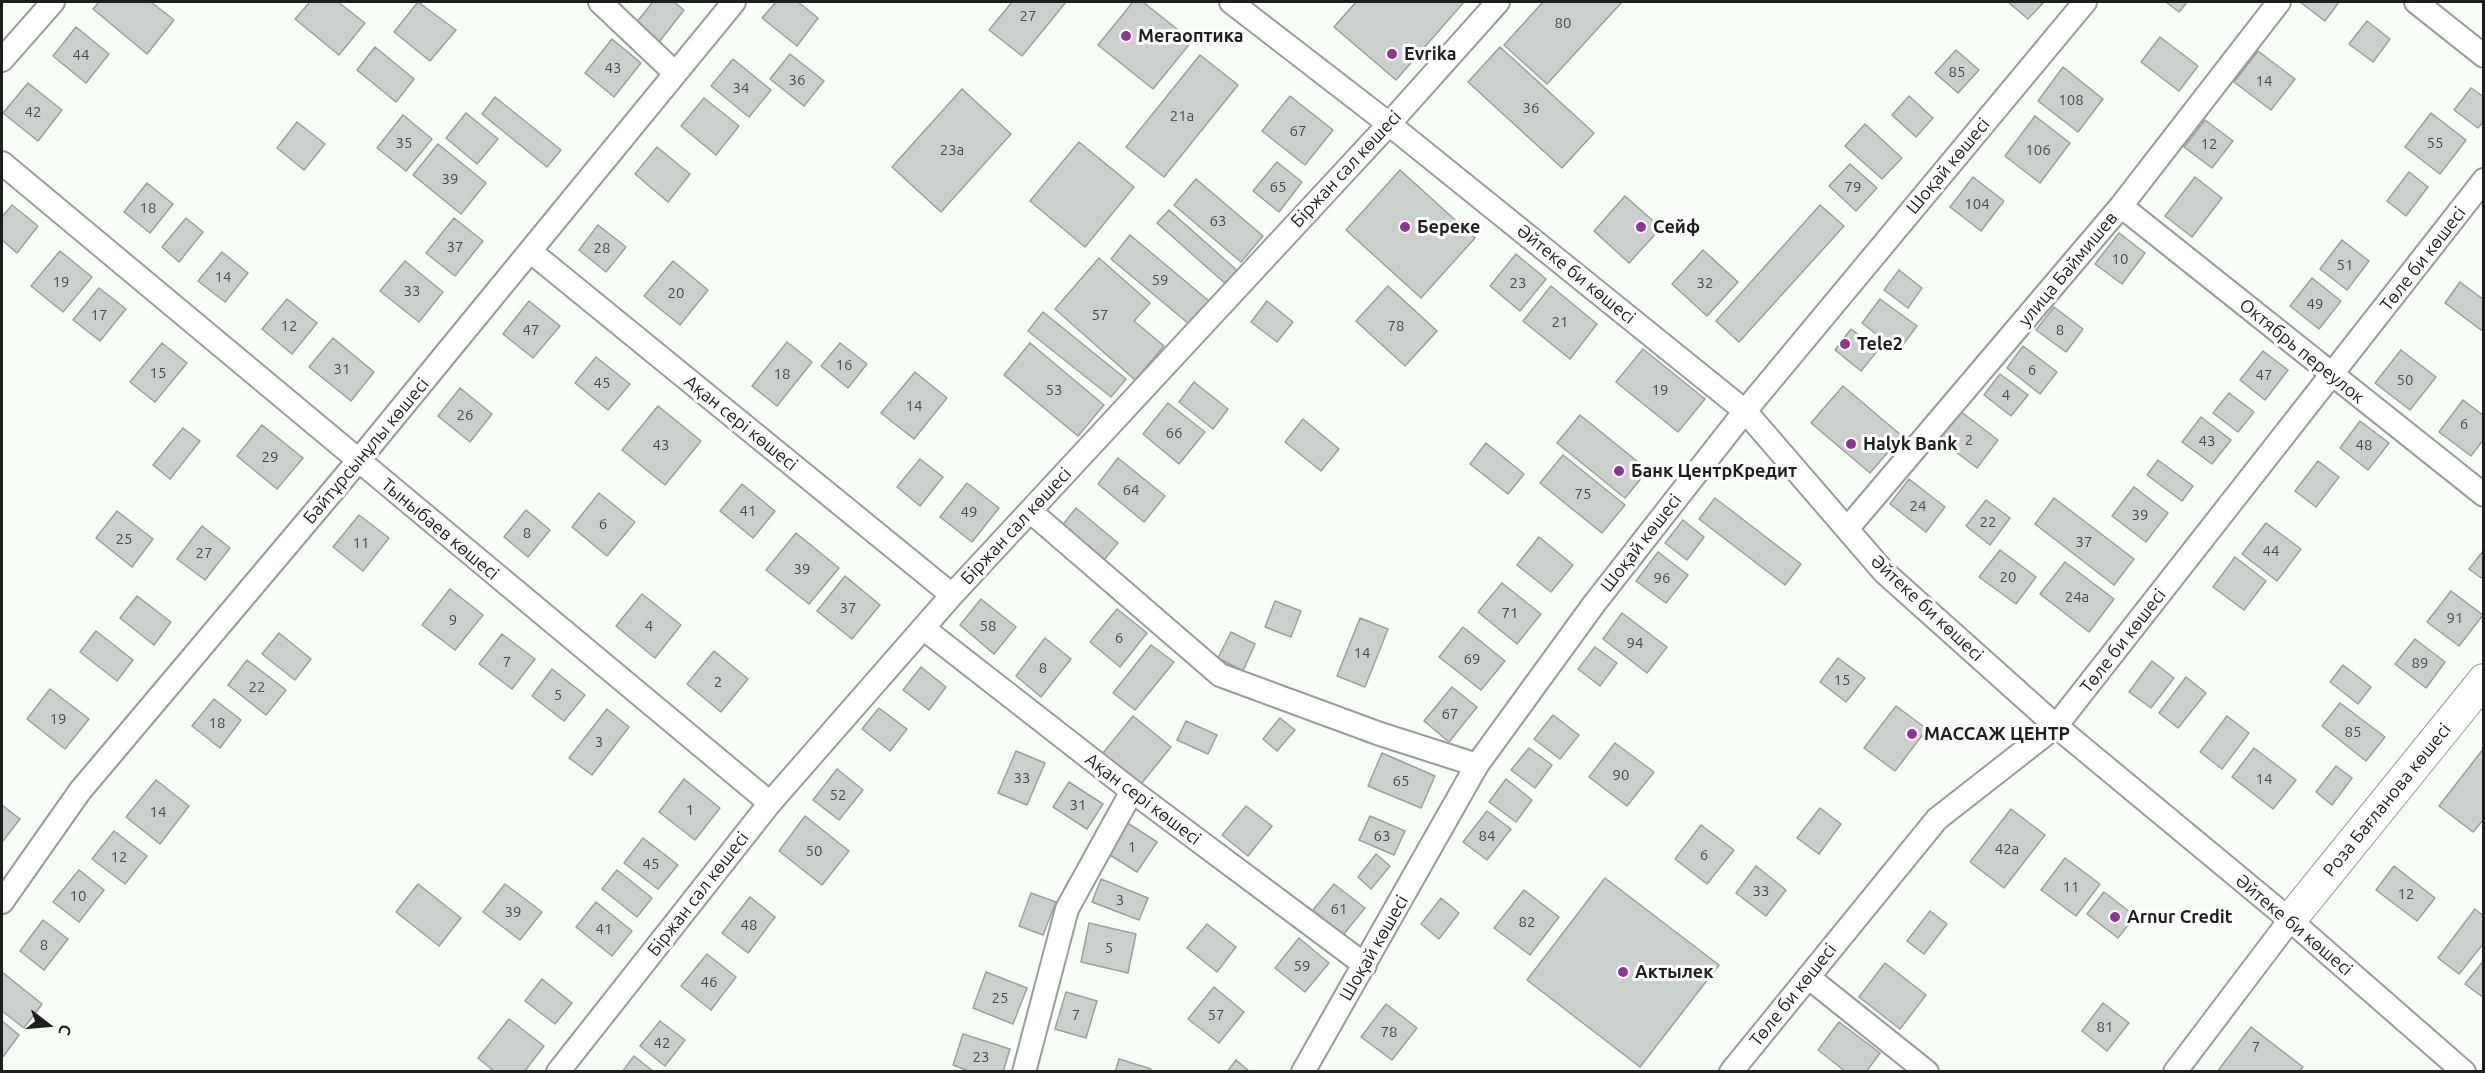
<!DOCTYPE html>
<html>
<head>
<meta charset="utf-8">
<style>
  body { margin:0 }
  #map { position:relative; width:2485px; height:1073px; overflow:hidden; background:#f8fdf8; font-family:Ubuntu,sans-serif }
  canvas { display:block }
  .frame { position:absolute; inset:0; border:3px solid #1d1e1d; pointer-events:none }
  .north { position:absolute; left:18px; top:995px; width:60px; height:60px; -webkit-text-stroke:4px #fff; paint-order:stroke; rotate:106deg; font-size:16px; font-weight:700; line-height:24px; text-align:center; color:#1d1e1d }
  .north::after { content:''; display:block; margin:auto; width:21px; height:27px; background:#1d1e1d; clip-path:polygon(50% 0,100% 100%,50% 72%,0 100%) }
</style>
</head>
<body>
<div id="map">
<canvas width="2485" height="1073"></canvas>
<div class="frame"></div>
<div class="north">С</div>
</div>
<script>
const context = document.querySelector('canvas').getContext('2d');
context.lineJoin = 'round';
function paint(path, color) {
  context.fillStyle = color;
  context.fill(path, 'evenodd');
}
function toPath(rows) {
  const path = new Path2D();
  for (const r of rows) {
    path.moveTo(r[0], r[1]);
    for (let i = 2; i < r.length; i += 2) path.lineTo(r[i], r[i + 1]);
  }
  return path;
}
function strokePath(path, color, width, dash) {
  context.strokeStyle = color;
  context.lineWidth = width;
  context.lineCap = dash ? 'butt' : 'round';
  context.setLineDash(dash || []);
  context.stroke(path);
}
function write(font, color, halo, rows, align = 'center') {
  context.font = font + ' Ubuntu,sans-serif';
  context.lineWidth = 6;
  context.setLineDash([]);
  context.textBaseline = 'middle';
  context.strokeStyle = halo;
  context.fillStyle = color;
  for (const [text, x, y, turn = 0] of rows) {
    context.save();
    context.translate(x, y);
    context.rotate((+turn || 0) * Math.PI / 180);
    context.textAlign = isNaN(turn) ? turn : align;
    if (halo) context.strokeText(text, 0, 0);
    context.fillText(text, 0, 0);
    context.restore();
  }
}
const building = toPath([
  [99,2,151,2,174,20,147,54,93,9,99,2],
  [310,2,338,2,365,23,339,55,295,19,310,2],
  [418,2,456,30,430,61,394,32,418,2],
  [653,2,674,2,684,10,659,42,636,23,653,2],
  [776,2,798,2,818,18,797,46,762,18,776,2],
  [1012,2,1066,2,1022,56,989,30,1012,2],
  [1133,2,1143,2,1192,41,1153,89,1098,45,1133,2],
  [1356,2,1464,2,1396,80,1334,27,1356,2],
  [1543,2,1622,2,1547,84,1504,45,1543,2],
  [2008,2,2044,2,2028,19,2008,2],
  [2166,2,2187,2,2179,12,2166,2],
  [2300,2,2339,2,2325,21,2300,2],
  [2367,21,2390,39,2373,62,2349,44,2367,21],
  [76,27,109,54,86,83,53,56,76,27],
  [2160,37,2198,66,2179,91,2141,62,2160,37],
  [612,39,641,63,614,97,585,73,612,39],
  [375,47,414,79,396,102,357,70,375,47],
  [1500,47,1594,133,1562,168,1468,82,1500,47],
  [1956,50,1979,70,1958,93,1935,73,1956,50],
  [2258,51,2295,79,2271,110,2234,82,2258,51],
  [790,54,824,81,804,106,770,79,790,54],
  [1200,55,1238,85,1164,177,1126,147,1200,55],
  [733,59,771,90,749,117,711,86,733,59],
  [2063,67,2103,99,2078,132,2038,101,2063,67],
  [28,83,62,110,38,141,3,113,28,83],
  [2471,88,2484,97,2484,121,2478,128,2454,110,2471,88],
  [962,89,1011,134,941,212,892,167,962,89],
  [1290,96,1333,130,1305,165,1262,131,1290,96],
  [1909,96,1933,118,1916,137,1892,115,1909,96],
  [495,97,561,150,547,167,482,114,495,97],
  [704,98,739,126,716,155,681,126,704,98],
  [466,113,498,139,477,164,446,138,466,113],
  [2431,113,2466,140,2440,174,2405,147,2431,113],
  [403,115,432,139,406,171,377,148,403,115],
  [2035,116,2070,143,2040,183,2005,156,2035,116],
  [2205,120,2233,141,2212,168,2184,147,2205,120],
  [297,122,325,144,304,170,277,148,297,122],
  [1865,124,1902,158,1882,179,1845,146,1865,124],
  [1079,142,1134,187,1085,247,1030,201,1079,142],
  [438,144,486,183,461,214,413,175,438,144],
  [657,147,690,174,668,202,635,174,657,147],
  [1277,162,1302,182,1279,212,1253,191,1277,162],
  [1850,164,1877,188,1856,211,1829,186,1850,164],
  [1400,170,1475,238,1421,298,1346,230,1400,170],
  [2409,172,2428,187,2406,216,2387,201,2409,172],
  [1973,177,2004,201,1981,231,1950,207,1973,177],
  [2195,177,2222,198,2192,237,2165,216,2195,177],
  [1196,179,1263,236,1241,262,1174,205,1196,179],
  [147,183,173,204,150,233,124,212,147,183],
  [1625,196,1661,228,1629,263,1594,231,1625,196],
  [12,205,38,226,17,253,2,240,2,217,12,205],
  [1820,205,1844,226,1739,342,1716,321,1820,205],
  [1169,210,1240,273,1228,286,1157,223,1169,210],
  [186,218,203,232,179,262,162,247,186,218],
  [454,218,483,241,455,276,426,253,454,218],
  [598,225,626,247,606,272,579,250,598,225],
  [2119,233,2145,253,2122,284,2095,264,2119,233],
  [1130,235,1209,301,1189,324,1111,259,1130,235],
  [2342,240,2369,261,2347,290,2320,269,2342,240],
  [1703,250,1738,282,1707,316,1672,284,1703,250],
  [60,251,92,277,63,312,31,286,60,251],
  [222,252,248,273,225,302,198,281,222,252],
  [1516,254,1546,279,1520,311,1490,286,1516,254],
  [1099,258,1150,303,1134,321,1164,346,1135,380,1055,309,1099,258],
  [405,261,443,292,419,322,380,291,405,261],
  [673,261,708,290,680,325,644,296,673,261],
  [1899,270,1922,288,1908,308,1884,290,1899,270],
  [2312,278,2341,301,2319,329,2290,306,2312,278],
  [2460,282,2484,300,2484,327,2481,330,2445,303,2460,282],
  [1388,286,1437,331,1405,366,1356,321,1388,286],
  [1551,286,1597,324,1570,359,1523,321,1551,286],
  [99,288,126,309,100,341,73,320,99,288],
  [287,299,317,323,292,354,262,329,287,299],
  [1880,299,1917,326,1898,351,1862,323,1880,299],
  [529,301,560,326,533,358,503,334,529,301],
  [1267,301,1293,322,1277,342,1251,322,1267,301],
  [2054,307,2083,329,2066,352,2036,330,2054,307],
  [1043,312,1126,379,1111,397,1028,331,1043,312],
  [1851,329,1878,350,1861,371,1835,350,1851,329],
  [333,338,374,372,351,401,309,367,333,338],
  [787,342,812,362,777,406,752,386,787,342],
  [162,343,187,363,155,402,130,382,162,343],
  [840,343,867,364,848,388,821,366,840,343],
  [1030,343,1104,405,1078,436,1004,375,1030,343],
  [2023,346,2057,372,2040,394,2007,368,2023,346],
  [1643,349,1705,399,1678,432,1616,382,1643,349],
  [2401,350,2436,377,2410,410,2375,383,2401,350],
  [2263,351,2288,370,2265,400,2240,380,2263,351],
  [596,357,630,384,608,410,575,383,596,357],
  [915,372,947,398,914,439,881,413,915,372],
  [2000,374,2028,395,2011,416,1984,395,2000,374],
  [1194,382,1228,409,1213,429,1179,402,1194,382],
  [1843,386,1902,436,1870,473,1811,423,1843,386],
  [460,388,492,414,470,442,438,416,460,388],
  [2229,393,2254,412,2238,432,2213,413,2229,393],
  [2463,400,2484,416,2484,439,2471,456,2439,432,2463,400],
  [1168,403,1205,432,1179,464,1143,434,1168,403],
  [658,406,701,441,665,485,622,450,658,406],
  [1960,411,1998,440,1977,468,1939,439,1960,411],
  [1580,415,1648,470,1625,498,1557,443,1580,415],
  [2201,417,2231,440,2212,464,2182,442,2201,417],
  [1303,419,1339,449,1321,471,1285,442,1303,419],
  [2360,421,2389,443,2368,470,2340,448,2360,421],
  [262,425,303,458,277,489,237,456,262,425],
  [183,428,200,441,170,479,153,465,183,428],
  [1486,443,1524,474,1508,494,1470,464,1486,443],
  [1563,455,1625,505,1602,533,1540,483,1563,455],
  [1118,458,1165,496,1144,522,1098,484,1118,458],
  [920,459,943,477,920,506,897,487,920,459],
  [2158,460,2193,486,2182,501,2147,475,2158,460],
  [2318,461,2339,477,2316,507,2295,491,2318,461],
  [1909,479,1945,507,1926,532,1890,504,1909,479],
  [967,483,999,508,972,542,940,517,967,483],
  [742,484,775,511,753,538,720,511,742,484],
  [2134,487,2168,513,2146,542,2112,516,2134,487],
  [599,493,635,522,607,556,572,527,599,493],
  [1715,498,1801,564,1785,585,1699,519,1715,498],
  [2054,498,2134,559,2114,585,2035,524,2054,498],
  [1986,500,2010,518,1990,545,1966,526,1986,500],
  [1076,508,1118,543,1103,561,1061,527,1076,508],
  [526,510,550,530,528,557,504,537,526,510],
  [117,511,153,539,132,567,96,538,117,511],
  [359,515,389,538,363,571,333,547,359,515],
  [1683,520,1704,537,1687,560,1665,543,1683,520],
  [2266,523,2301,549,2277,581,2242,554,2266,523],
  [202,526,230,548,205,580,177,559,202,526],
  [796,533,839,568,809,604,766,570,796,533],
  [1539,537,1573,565,1551,592,1517,565,1539,537],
  [2000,550,2036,577,2016,604,1979,577,2000,550],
  [2484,550,2484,580,2469,569,2484,550],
  [1658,552,1688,575,1666,603,1636,581,1658,552],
  [2235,557,2266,581,2244,610,2213,587,2235,557],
  [2065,562,2114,599,2089,632,2040,594,2065,562],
  [845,576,880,605,852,639,817,611,845,576],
  [1502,583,1541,614,1517,644,1478,612,1502,583],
  [450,589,483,615,455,650,422,625,450,589],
  [2451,591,2483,615,2459,646,2427,622,2451,591],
  [642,594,681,625,655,658,616,626,642,594],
  [137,596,171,622,154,645,120,618,137,596],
  [981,599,1016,627,994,654,960,625,981,599],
  [1275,601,1301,611,1291,637,1265,627,1275,601],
  [1117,609,1147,633,1120,667,1090,642,1117,609],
  [1622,613,1667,647,1647,673,1603,639,1622,613],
  [1360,618,1388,629,1365,687,1337,676,1360,618],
  [1463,627,1505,661,1481,690,1439,657,1463,627],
  [96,631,133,660,117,681,80,652,96,631],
  [1231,632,1255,644,1243,671,1218,658,1231,632],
  [279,633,311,659,295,680,262,654,279,633],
  [502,634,535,659,512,689,479,664,502,634],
  [1045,638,1071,659,1041,697,1016,676,1045,638],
  [2415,639,2445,662,2426,688,2395,664,2415,639],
  [1151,645,1174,662,1135,710,1113,693,1151,645],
  [1595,647,1617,663,1600,686,1578,669,1595,647],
  [714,651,748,679,721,712,687,684,714,651],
  [1838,658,1865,678,1846,702,1820,682,1838,658],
  [247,660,286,690,266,715,228,685,247,660],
  [2152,661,2174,678,2151,708,2129,692,2152,661],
  [2343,665,2371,687,2358,704,2330,682,2343,665],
  [921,667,946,687,929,710,903,690,921,667],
  [552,669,585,695,564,721,532,696,552,669],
  [2186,677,2206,693,2178,728,2159,713,2186,677],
  [1452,687,1477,707,1449,742,1424,721,1452,687],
  [50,689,89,719,65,749,27,719,50,689],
  [214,699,241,720,220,748,192,726,214,699],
  [2340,703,2385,737,2366,761,2322,726,2340,703],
  [1896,706,1927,729,1895,771,1864,748,1896,706],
  [879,708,907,729,890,751,862,729,879,708],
  [607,709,629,727,592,775,569,758,607,709],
  [1553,715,1579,735,1560,759,1534,739,1553,715],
  [1133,716,1171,747,1141,784,1103,753,1133,716],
  [2227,716,2249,733,2222,769,2200,752,2227,716],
  [1280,718,1295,730,1277,751,1263,739,1280,718],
  [1186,721,1217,735,1208,754,1177,740,1186,721],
  [1615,743,1654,772,1627,806,1589,777,1615,743],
  [1529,748,1552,765,1535,788,1511,770,1529,748],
  [2254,748,2296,780,2273,809,2232,777,2254,748],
  [2484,748,2484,819,2473,832,2439,806,2484,748],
  [1016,751,1045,763,1027,805,998,793,1016,751],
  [1382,753,1435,776,1421,808,1368,786,1382,753],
  [2336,766,2352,778,2332,805,2316,792,2336,766],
  [837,769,863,790,839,820,813,800,837,769],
  [684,779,720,808,695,840,659,812,684,779],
  [1506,779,1532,800,1516,822,1489,802,1506,779],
  [156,780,189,806,160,844,126,817,156,780],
  [1069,782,1103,804,1087,829,1053,807,1069,782],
  [2,805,20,819,3,841,2,840,2,805],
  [1246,806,1272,826,1248,856,1222,835,1246,806],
  [1820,808,1841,824,1819,854,1797,838,1820,808],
  [2011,809,2045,835,2004,888,1970,862,2011,809],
  [1487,811,1511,829,1487,860,1463,842,1487,811],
  [805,816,849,851,822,885,779,851,805,816],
  [1370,816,1405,831,1394,855,1359,840,1370,816],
  [1126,822,1157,842,1137,872,1107,853,1126,822],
  [1701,825,1734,850,1707,884,1675,859,1701,825],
  [114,831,147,856,125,884,92,859,114,831],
  [643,838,678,865,658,889,624,863,643,838],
  [1376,854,1390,866,1371,889,1358,877,1376,854],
  [2065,858,2100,884,2076,916,2041,890,2065,858],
  [1756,866,1786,890,1766,916,1736,893,1756,866],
  [2394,866,2435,898,2417,921,2376,890,2394,866],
  [79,870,104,890,79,922,53,902,79,870],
  [617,870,652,898,637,917,602,889,617,870],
  [1605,878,1719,965,1640,1067,1527,980,1605,878],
  [1101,879,1148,898,1139,920,1092,902,1101,879],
  [418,884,461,918,439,946,396,912,418,884],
  [505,884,542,912,520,940,483,912,505,884],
  [1334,884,1365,908,1343,935,1313,910,1334,884],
  [1524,890,1559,917,1530,955,1494,928,1524,890],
  [2104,892,2135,916,2118,938,2087,914,2104,892],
  [1031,893,1056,902,1043,935,1019,926,1031,893],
  [750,897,775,917,748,953,722,933,750,897],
  [1441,898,1459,913,1439,939,1421,924,1441,898],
  [596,902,632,931,612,956,576,927,596,902],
  [2475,909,2484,916,2484,943,2459,974,2438,958,2475,909],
  [1930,911,1947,924,1924,954,1907,941,1930,911],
  [43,920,68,939,44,970,20,951,43,920],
  [1089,923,1136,934,1128,973,1081,962,1089,923],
  [1207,924,1236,947,1217,972,1187,948,1207,924],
  [1299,938,1329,963,1305,992,1275,968,1299,938],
  [707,954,736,977,711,1010,681,986,707,954],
  [2484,960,2484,998,2465,984,2484,960],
  [1885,963,1926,995,1900,1029,1859,997,1885,963],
  [2,972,42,1004,24,1028,2,1011,2,972],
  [986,972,1027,988,1013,1024,973,1008,986,972],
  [542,979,572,1003,555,1024,525,1001,542,979],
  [1214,987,1244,1012,1219,1043,1188,1019,1214,987],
  [1066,992,1097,1001,1086,1038,1055,1029,1066,992],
  [2103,1003,2129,1023,2107,1051,2082,1031,2103,1003],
  [1386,1004,1417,1028,1392,1060,1361,1037,1386,1004],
  [509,1019,544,1046,524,1072,495,1072,478,1058,509,1019],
  [2,1021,19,1035,2,1058,2,1021],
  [660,1021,685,1040,665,1066,640,1046,660,1021],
  [1839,1022,1880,1053,1866,1072,1846,1072,1818,1050,1839,1022],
  [2251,1027,2303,1067,2299,1072,2217,1072,2251,1027],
  [963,1034,1010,1049,1003,1072,971,1072,953,1065,963,1034],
  [634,1056,654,1072,622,1072,634,1056],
  [1119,1059,1151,1069,1150,1072,1115,1072,1119,1059],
  [1236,1060,1250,1072,1227,1072,1236,1060]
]);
const street = toPath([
  [600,2,675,73],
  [1231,2,1389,124,1745,411,1884,572,2056,726,2290,920,2464,1072],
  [2416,2,2484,56],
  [2,60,53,2],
  [2,163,770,803],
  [2121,206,2484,495],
  [530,251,952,595],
  [1030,511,1220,675,1380,734,1477,765],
  [1847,529,2121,206,2279,2],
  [923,628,1132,791,1365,965],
  [2,902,80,791,358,461,734,2],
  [1808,977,1927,1072],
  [558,1072,770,803,952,595,1389,124,1498,2],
  [1024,1072,1067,909,1132,791],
  [1303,1072,1477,765,1594,604,1745,411,2085,2],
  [1731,1072,1937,819,2056,726,2484,180],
  [2175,1072,2290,920]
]);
const secondary = toPath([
  [2290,920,2484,680]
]);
const markers = [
  [1126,36,6,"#923097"],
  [1392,54,6,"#923097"],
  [1405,227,6,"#923097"],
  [1641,227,6,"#923097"],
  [1845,344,6,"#923097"],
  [1851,444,6,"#923097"],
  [1619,471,6,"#923097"],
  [1912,734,6,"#923097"],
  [2115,917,6,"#923097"],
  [1623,972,6,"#923097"]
];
const numberNames = [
  ["27",1028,16],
  ["80",1563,23],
  ["44",81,55],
  ["43",613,68],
  ["85",1957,72],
  ["36",797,80],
  ["14",2264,81],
  ["34",741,88],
  ["108",2071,100],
  ["36",1531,108],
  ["42",33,112],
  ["21а",1182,116],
  ["67",1298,131],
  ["35",404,143],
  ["55",2435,143],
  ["12",2209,144],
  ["23а",952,150],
  ["106",2038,150],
  ["39",450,179],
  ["65",1278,187],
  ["79",1853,187],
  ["104",1977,204],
  ["18",148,208],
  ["63",1218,221],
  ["37",455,247],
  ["28",602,248],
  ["10",2120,259],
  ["51",2345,265],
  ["14",223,277],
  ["59",1160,280],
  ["19",61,282],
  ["23",1518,283],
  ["32",1705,283],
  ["33",412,291],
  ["20",676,293],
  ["49",2315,304],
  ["17",99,315],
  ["57",1100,315],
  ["21",1560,322],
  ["12",289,326],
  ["78",1396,326],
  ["47",531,330],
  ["8",2060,330],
  ["16",844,365],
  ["31",342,369],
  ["6",2032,370],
  ["15",158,373],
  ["18",782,374],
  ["47",2264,375],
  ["50",2405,380],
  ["45",602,383],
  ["53",1054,390],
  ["19",1660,390],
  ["4",2006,395],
  ["14",914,406],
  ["26",465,415],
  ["6",2464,424],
  ["66",1174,433],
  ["2",1969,440],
  ["43",2207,441],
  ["43",661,445],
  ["48",2364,445],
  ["29",270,457],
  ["64",1131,490],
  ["75",1583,494],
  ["24",1918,506],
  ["41",748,511],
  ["49",969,512],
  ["39",2140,515],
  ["22",1988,522],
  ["6",603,524],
  ["8",527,533],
  ["25",124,539],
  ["37",2084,542],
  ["11",361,543],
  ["44",2271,551],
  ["27",204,553],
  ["39",802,569],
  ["20",2008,577],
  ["96",1662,578],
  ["24а",2077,597],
  ["37",848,608],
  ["71",1510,613],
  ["91",2455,618],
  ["9",453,620],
  ["4",649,626],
  ["58",988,626],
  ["6",1119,638],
  ["94",1635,643],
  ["14",1362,653],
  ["69",1472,659],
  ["7",507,662],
  ["89",2420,663],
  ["8",1043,668],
  ["15",1842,680],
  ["2",718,682],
  ["22",257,687],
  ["5",558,695],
  ["67",1450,714],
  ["19",58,719],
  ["18",217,723],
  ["85",2353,732],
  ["3",599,742],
  ["90",1621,775],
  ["33",1022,778],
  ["14",2264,779],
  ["65",1401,781],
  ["52",838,795],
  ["31",1078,805],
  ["1",690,810],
  ["14",158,812],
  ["63",1382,836],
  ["84",1487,836],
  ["1",1132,847],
  ["42а",2007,849],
  ["50",814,851],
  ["6",1704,855],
  ["12",119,857],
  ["45",651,864],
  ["11",2071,887],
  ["33",1761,891],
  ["12",2406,894],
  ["10",78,896],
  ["3",1120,900],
  ["61",1339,909],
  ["39",513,912],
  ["82",1527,922],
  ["48",749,925],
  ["41",604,929],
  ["8",44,945],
  ["5",1109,948],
  ["59",1302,966],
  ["46",709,982],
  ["25",1000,998],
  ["7",1076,1015],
  ["57",1216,1015],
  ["81",2105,1027],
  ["78",1389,1032],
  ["42",662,1043],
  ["7",2256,1047],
  ["23",981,1057]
];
const poiNames = [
  ["Мегаоптика",1138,36],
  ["Evrika",1404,54],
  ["Береке",1417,227],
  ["Сейф",1653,227],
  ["Tele2",1857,344],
  ["Halyk Bank",1863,444],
  ["Банк ЦентрКредит",1631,471],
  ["МАССАЖ ЦЕНТР",1924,734],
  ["Arnur Credit",2127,917],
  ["Актылек",1635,972]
];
const streetNames = [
  ["Шоқай көшесі",1948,166,-50],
  ["Біржан сал көшесі",1346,169,-47],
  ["Төле би көшесі",2423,259,-52],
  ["улица Баймишев",2068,269,-50],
  ["Әйтеке би көшесі",1576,274,39],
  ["Октябрь переулок",2302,351,39],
  ["Ақан сері көшесі",741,423,39],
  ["Байтұрсынұлы көшесі",366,451,-50],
  ["Біржан сал көшесі",1016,526,-47],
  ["Тыныбаев көшесі",440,529,40],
  ["Шоқай көшесі",1641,543,-52],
  ["Әйтеке би көшесі",1927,608,43],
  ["Төле би көшесі",2123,641,-52],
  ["Ақан сері көшесі",1143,799,37],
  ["Роза Бағланова көшесі",2387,800,-51],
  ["Біржан сал көшесі",698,894,-52],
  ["Әйтеке би көшесі",2294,925,40],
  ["Шоқай көшесі",1374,948,-60],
  ["Төле би көшесі",1793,995,-51]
];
paint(building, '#ccd0cc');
strokePath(building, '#9ca09c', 1.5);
strokePath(street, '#999d99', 26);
strokePath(secondary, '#999d99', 34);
strokePath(street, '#fff', 22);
strokePath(secondary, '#fff', 32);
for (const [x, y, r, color] of markers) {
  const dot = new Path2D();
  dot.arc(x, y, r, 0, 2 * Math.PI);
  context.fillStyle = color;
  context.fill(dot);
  strokePath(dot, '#fff', 2);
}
write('15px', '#494a49', null, numberNames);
write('bold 18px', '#1d1e1d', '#fff', poiNames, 'left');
write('18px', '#1d1e1d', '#fff', streetNames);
</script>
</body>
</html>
